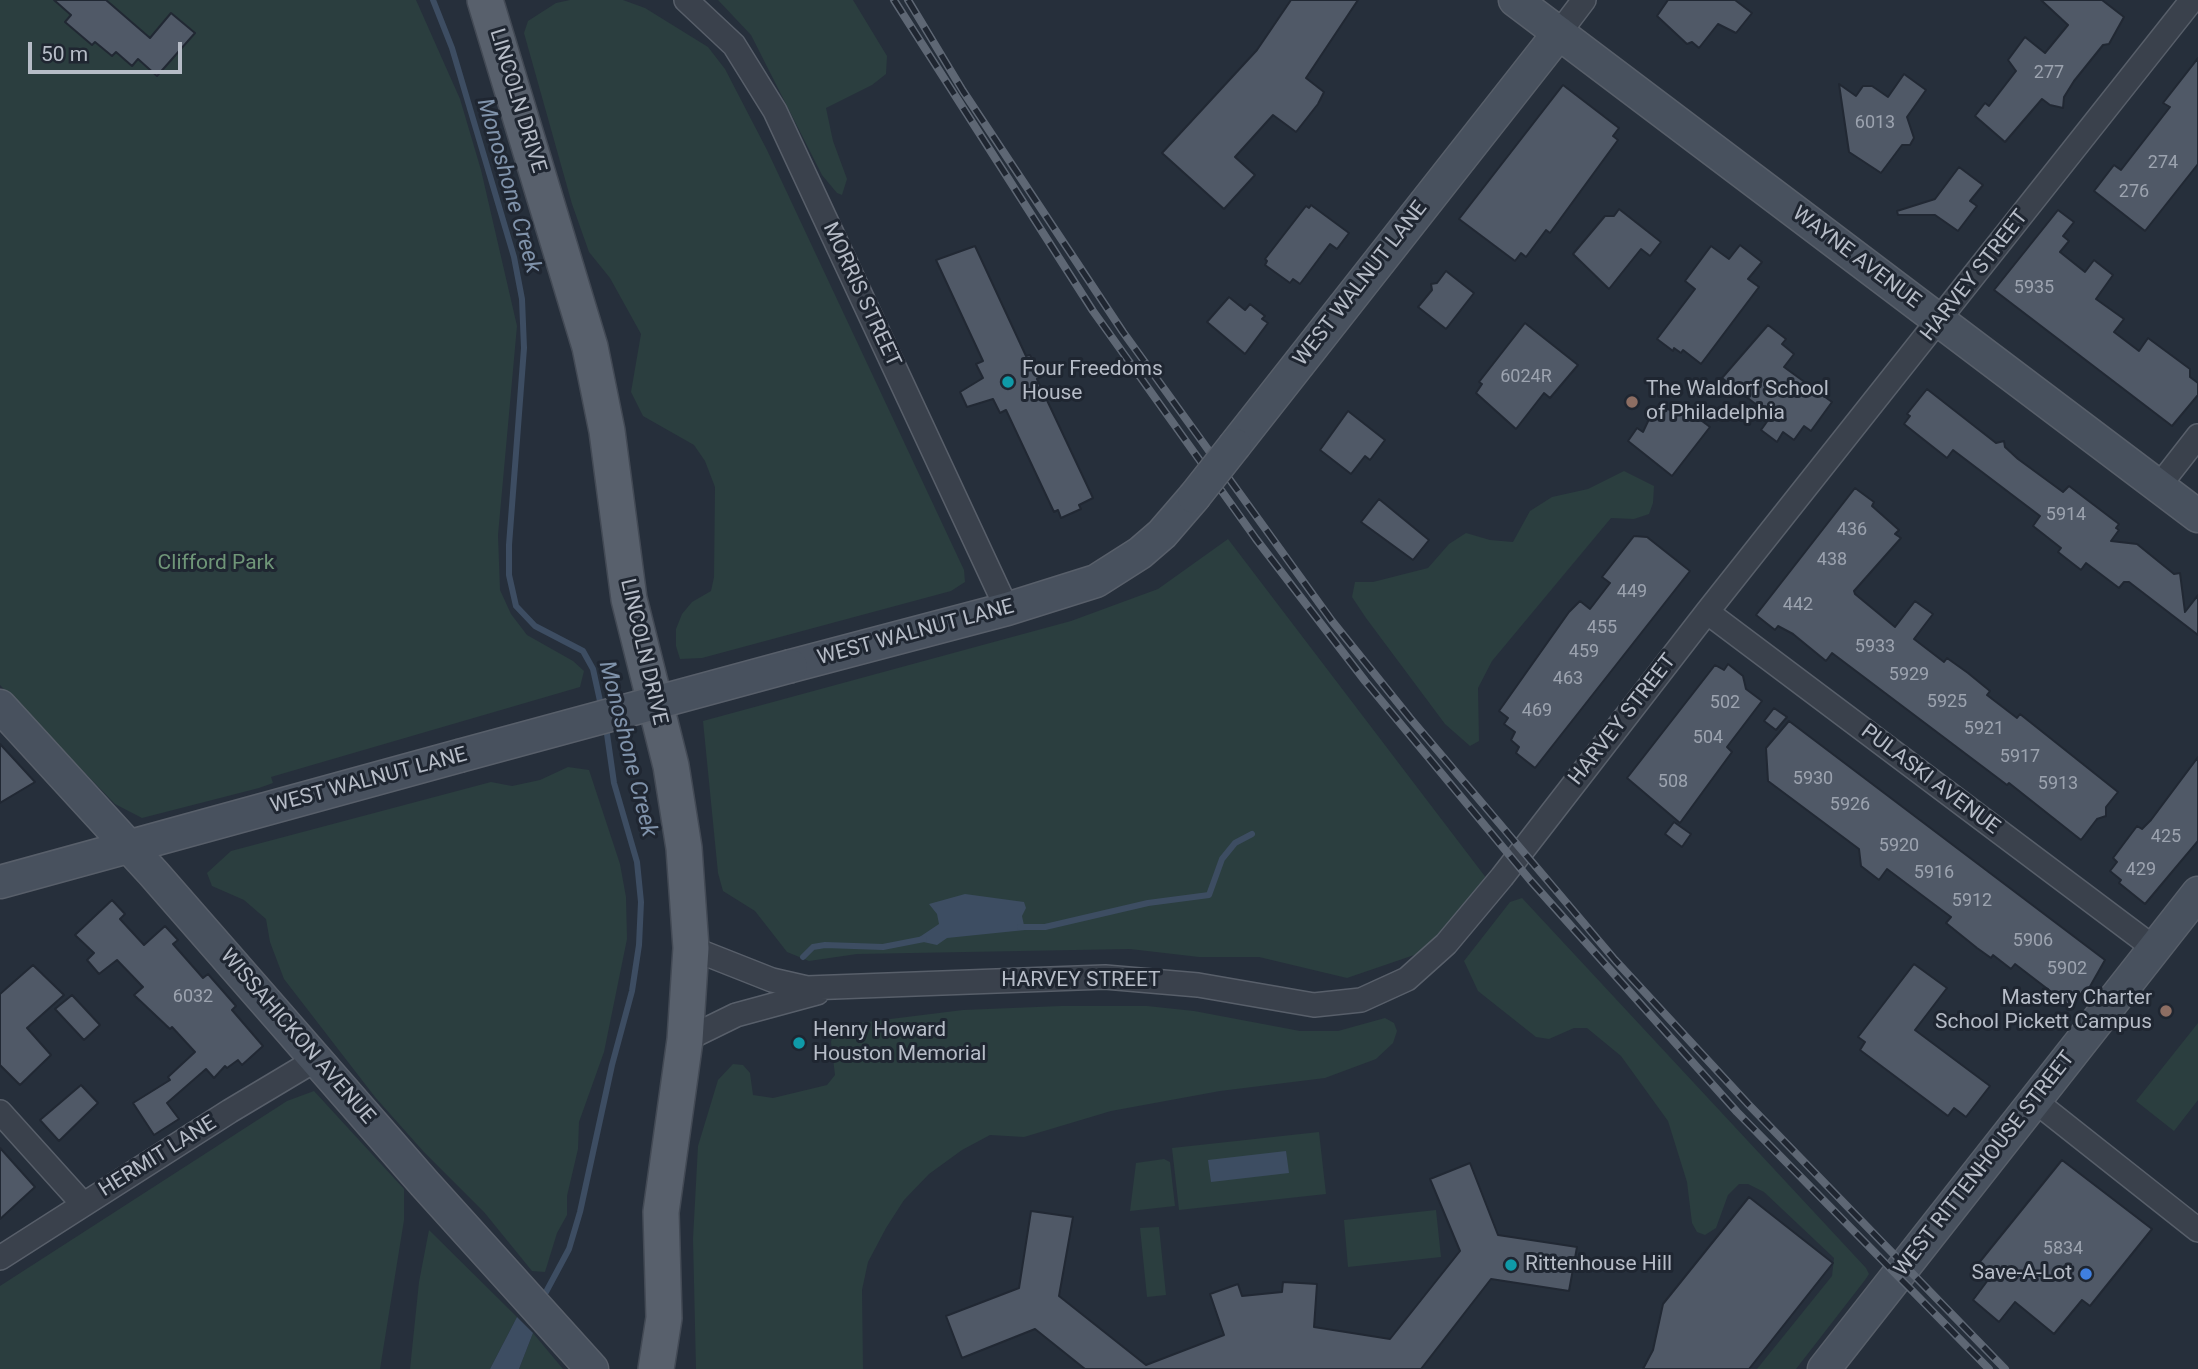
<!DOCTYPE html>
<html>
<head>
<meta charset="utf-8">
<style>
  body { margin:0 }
  #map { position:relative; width:2198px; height:1369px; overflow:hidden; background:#262f3b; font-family:Roboto,sans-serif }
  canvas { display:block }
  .scale { position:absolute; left:28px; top:42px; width:154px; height:32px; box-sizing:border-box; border:4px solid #b6bcc7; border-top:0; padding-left:9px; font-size:21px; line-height:24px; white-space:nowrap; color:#b6bcc7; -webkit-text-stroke:5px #1f2631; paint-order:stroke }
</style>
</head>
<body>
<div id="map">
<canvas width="2198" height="1369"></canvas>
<div class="scale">50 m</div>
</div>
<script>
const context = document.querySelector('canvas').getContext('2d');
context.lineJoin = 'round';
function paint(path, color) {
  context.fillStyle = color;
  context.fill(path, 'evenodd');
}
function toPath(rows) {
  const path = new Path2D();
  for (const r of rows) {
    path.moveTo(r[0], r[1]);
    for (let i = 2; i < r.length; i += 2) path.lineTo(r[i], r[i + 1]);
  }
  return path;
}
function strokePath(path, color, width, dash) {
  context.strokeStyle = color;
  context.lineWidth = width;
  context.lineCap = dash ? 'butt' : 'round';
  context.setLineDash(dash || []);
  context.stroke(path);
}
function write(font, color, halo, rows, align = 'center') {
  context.font = font + ' Roboto,sans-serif';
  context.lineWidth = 6;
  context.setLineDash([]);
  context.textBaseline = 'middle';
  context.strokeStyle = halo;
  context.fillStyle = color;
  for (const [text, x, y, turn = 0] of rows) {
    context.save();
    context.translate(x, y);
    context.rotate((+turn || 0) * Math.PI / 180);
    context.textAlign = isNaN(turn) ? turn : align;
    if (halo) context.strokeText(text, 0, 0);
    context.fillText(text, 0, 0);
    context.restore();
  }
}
const green = toPath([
  [0,0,416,0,460,99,481,170,517,326,498,535,500,590,511,614,527,635,573,661,584,671,580,687,271,777,273,783,259,788,142,818,115,804,0,685],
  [570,0,623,0,645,8,708,47,725,69,767,150,964,570,965,582,951,591,702,658,680,659,676,646,676,629,682,614,692,602,711,591,714,577,715,487,705,461,694,445,643,416,631,392,641,334,610,278,589,252,572,204,524,33,528,21,556,3],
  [718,0,853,0,887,56,886,74,872,85,826,108,833,141,847,179,842,195,837,193,822,175,751,35],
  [1624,471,1654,486,1653,503,1649,514,1634,519,1611,518,1492,661,1478,688,1479,741,1470,746,1445,724,1366,618,1352,597,1355,582,1373,582,1428,568,1449,544,1466,533,1490,540,1513,542,1530,511,1552,497,1588,489],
  [1228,539,1490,883,1423,952,1347,978,1259,957,1199,957,1130,949,857,954,809,961,787,952,755,911,723,891,718,873,703,721,1071,621,1158,589],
  [568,767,589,770,620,864,626,897,627,939,604,1052,579,1122,578,1149,567,1196,567,1215,557,1233,545,1272,532,1271,484,1212,423,1151,375,1097,284,979,270,942,266,919,244,900,212,886,207,873,231,851,491,782,512,786,540,780],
  [1522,898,1866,1268,1869,1274,1865,1280,1796,1369,1757,1369,1832,1276,1834,1258,1764,1192,1748,1184,1739,1184,1728,1195,1716,1228,1705,1235,1697,1232,1692,1223,1687,1182,1668,1121,1621,1056,1587,1028,1574,1028,1549,1039,1536,1037,1478,991,1464,961,1510,902],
  [1061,1006,1147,1006,1194,1011,1300,1031,1338,1031,1385,1018,1394,1023,1397,1031,1393,1043,1376,1059,1325,1078,1220,1091,1111,1111,1024,1137,990,1135,962,1150,929,1174,904,1200,886,1228,868,1262,862,1290,863,1369,696,1369,693,1239,698,1146,718,1080,733,1064,743,1065,750,1073,753,1095,773,1098,827,1085,835,1075,831,1042,834,1030,850,1024,963,1010],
  [2198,1023,2198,1100,2174,1131,2136,1101],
  [314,1091,404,1189,404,1220,380,1369,0,1369,0,1286,287,1101],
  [1319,1132,1326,1194,1179,1210,1172,1148],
  [1164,1159,1170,1162,1175,1206,1130,1211,1136,1163],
  [1436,1210,1441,1257,1348,1267,1344,1220],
  [1159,1227,1166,1295,1147,1297,1140,1228],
  [429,1230,517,1317,490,1369,410,1369,419,1282],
  [533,1333,563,1369,519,1369]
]);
const water = toPath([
  [965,894,1024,902,1026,908,1022,916,1025,930,947,938,937,945,919,941,918,938,939,924,937,914,929,904],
  [1286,1151,1289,1173,1211,1182,1208,1160],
  [517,1317,533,1333,519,1369,490,1369]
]);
const stream = toPath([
  [433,0,452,48,514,257,522,299,524,348,509,545,509,575,516,606,535,626,583,651,593,669,602,710],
  [1020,927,1045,927,1148,903,1209,895,1222,859,1235,843,1252,834],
  [803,957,813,947,825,945,883,947,924,939],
  [546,1292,569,1249,580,1212,612,1065,632,991,639,945,641,902,637,862,614,783,606,727]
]);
const building = toPath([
  [54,0,106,0,150,38,171,13,195,33,157,76,138,59,132,66,116,52,112,56,95,42,92,45,65,22,71,15,54,0],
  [1291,0,1358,0,1306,78,1324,92,1318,104,1296,132,1273,115,1235,157,1255,175,1224,209,1162,153,1257,50,1291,0],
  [1668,0,1735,0,1752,13,1736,33,1718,24,1699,48,1692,42,1687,44,1657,16,1668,0],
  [2041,0,2102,0,2124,17,2109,44,2103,45,2074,81,2064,97,2063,108,2050,105,2042,99,2005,142,1975,116,1985,103,1989,106,2016,71,2008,60,2025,37,2045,53,2068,25,2041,0],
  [2198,58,2198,164,2145,231,2094,191,2114,165,2121,170,2170,107,2163,103,2198,58],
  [1904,74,1926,90,1907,117,1914,138,1910,145,1902,145,1881,173,1849,152,1839,84,1856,96,1863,86,1872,86,1888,97,1904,74],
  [1563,85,1619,128,1613,136,1618,140,1550,233,1546,230,1526,257,1521,253,1515,261,1459,219,1563,85],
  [1959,167,1983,185,1970,201,1977,206,1958,231,1935,215,1898,215,1897,211,1935,199,1959,167],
  [1311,205,1349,233,1337,249,1330,244,1300,284,1293,279,1290,283,1265,265,1267,261,1265,259,1306,206,1309,208,1311,205],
  [1619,209,1661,242,1650,256,1641,249,1609,289,1573,254,1605,216,1614,216,1619,209],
  [2058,210,2074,222,2063,236,2069,241,2060,252,2085,272,2094,260,2113,275,2096,299,2124,319,2114,332,2139,351,2148,338,2190,369,2190,377,2198,383,2198,395,2172,426,1994,290,2058,210],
  [1740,245,1762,262,1748,279,1759,287,1701,364,1683,350,1681,353,1674,348,1673,351,1657,339,1695,289,1685,281,1711,246,1729,259,1740,245],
  [975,246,1026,356,1030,355,1041,377,1037,379,1093,498,1079,505,1081,509,1061,518,1058,510,1054,512,1006,410,1000,413,993,399,967,407,960,392,983,378,976,364,983,361,936,260,975,246],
  [1446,271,1474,293,1446,329,1418,307,1432,290,1431,284,1437,283,1446,271],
  [1229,297,1245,310,1250,304,1265,316,1262,319,1268,323,1245,354,1207,322,1229,297],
  [1525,323,1578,365,1550,398,1544,393,1516,429,1476,393,1482,384,1479,382,1525,323],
  [1768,325,1786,339,1782,344,1794,354,1784,367,1832,402,1811,431,1804,426,1794,440,1783,432,1777,442,1761,430,1771,416,1722,378,1768,325],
  [1927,389,1996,443,2004,441,2005,447,2018,459,2063,492,2069,486,2119,524,2116,528,2119,530,2111,541,2137,544,2174,574,2180,573,2185,612,2198,595,2198,635,2129,582,2124,582,2119,588,2086,563,2081,570,2072,563,2058,552,2061,548,2033,526,2040,516,1953,450,1947,458,1904,424,1910,416,1907,414,1927,389],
  [1663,406,1676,414,1682,406,1710,427,1672,476,1628,441,1637,428,1643,432,1650,417,1654,418,1663,406],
  [1348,411,1385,440,1370,460,1365,456,1351,474,1320,450,1348,411],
  [1855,488,1874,502,1872,506,1899,530,1895,534,1901,538,1854,591,1855,594,1895,627,1915,601,1933,614,1914,639,1944,662,1947,658,1968,673,1990,691,1987,695,2017,718,2020,714,2118,792,2106,807,2106,816,2097,819,2081,840,2009,783,2007,785,1832,653,1826,661,1793,634,1778,626,1775,630,1756,615,1855,488],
  [1379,499,1429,540,1413,560,1361,522,1379,499],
  [1634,536,1647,537,1690,571,1535,768,1516,753,1519,747,1511,740,1515,732,1504,724,1508,718,1499,711,1569,612,1580,601,1590,609,1610,583,1602,577,1634,536],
  [1728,664,1743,676,1746,689,1762,701,1727,747,1732,752,1680,823,1627,778,1715,665,1724,670,1728,664],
  [1774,708,1787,717,1776,730,1764,721,1774,708],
  [1789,721,2105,960,2088,990,2083,991,2071,1007,2015,964,2011,969,1993,955,1991,958,1977,948,1946,923,1951,917,1887,869,1879,880,1861,866,1859,849,1768,781,1766,748,1789,721],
  [0,744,35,782,0,803,0,744],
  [2198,757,2198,841,2145,904,2119,883,2121,880,2110,871,2117,862,2113,858,2137,826,2142,829,2151,820,2198,757],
  [1674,822,1691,834,1682,847,1665,834,1674,822],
  [112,900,125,914,120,919,144,945,165,926,178,940,173,944,203,978,208,974,236,1006,232,1010,263,1046,242,1065,238,1060,227,1068,225,1066,214,1078,206,1069,167,1103,179,1119,154,1135,133,1103,170,1080,168,1077,195,1052,172,1027,170,1029,134,995,143,987,117,960,99,974,87,960,94,953,75,935,112,900],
  [1914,964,1947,988,1915,1030,1990,1086,1966,1117,1954,1108,1948,1116,1860,1050,1865,1042,1858,1037,1914,964],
  [33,965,64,995,27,1028,51,1055,20,1085,0,1065,0,994,33,965],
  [72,995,100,1025,84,1040,55,1009,72,995],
  [81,1085,98,1103,59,1141,40,1120,81,1085],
  [0,1148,35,1187,0,1219,0,1148],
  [2062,1160,2152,1229,2090,1306,2082,1300,2054,1334,2015,1302,1999,1322,1973,1300,1988,1280,1974,1269,2062,1160],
  [1470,1163,1498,1235,1577,1247,1569,1291,1491,1279,1421,1369,1085,1369,1035,1329,962,1358,946,1316,1019,1288,1031,1211,1073,1217,1059,1296,1146,1365,1224,1335,1210,1294,1238,1284,1242,1296,1282,1292,1283,1282,1317,1284,1314,1327,1390,1339,1460,1251,1430,1179,1470,1163],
  [1749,1197,1833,1263,1749,1369,1643,1369,1653,1350,1663,1304,1749,1197]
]);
const street = toPath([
  [686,0,734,45,775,111,1007,609],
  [1559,33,1584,0],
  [2159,486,2198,436],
  [1707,612,2154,948],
  [691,948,772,980,807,988,1105,977,1198,985,1314,1005,1361,1000,1407,979,1446,944,1502,877,1707,612,2192,0],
  [685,1040,736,1015,817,993],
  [2035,1101,2198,1230],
  [0,1112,83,1204],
  [0,1258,230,1111,317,1059]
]);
const secondary = toPath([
  [1515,0,2198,516],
  [1235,445,1559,33],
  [791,666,1007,609,1096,581,1140,553,1162,534,1194,497],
  [0,706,154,874,424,1183,592,1369],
  [0,882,459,756],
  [1824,1369,2198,893]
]);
const primary = toPath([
  [485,0,590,347,607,431,629,599,671,766,684,848,691,948,685,1040,661,1212,664,1318,656,1369]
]);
const rail = toPath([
  [894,0,1093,311,1256,539,1365,681,1530,880,1737,1112,1989,1369],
  [908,0,963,91,1123,332,1332,621,1410,718,1615,960,1748,1104,2005,1369]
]);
const secondaryBridge = toPath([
  [1194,497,1235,445],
  [459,756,791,666]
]);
const markers = [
  [1008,382,7,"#0f9aa8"],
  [1632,402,7,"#8d6e63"],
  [2166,1011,7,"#8d6e63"],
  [799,1043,7,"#0f9aa8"],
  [1511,1265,7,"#0f9aa8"],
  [2086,1274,7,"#3f7fe0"]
];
const numberNames = [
  ["277",2049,73],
  ["6013",1875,123],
  ["274",2163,163],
  ["276",2134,192],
  ["5935",2034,288],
  ["6024R",1526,377],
  ["5914",2066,515],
  ["436",1852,530],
  ["438",1832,560],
  ["449",1632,592],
  ["442",1798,605],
  ["455",1602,628],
  ["5933",1875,647],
  ["459",1584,652],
  ["5929",1909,675],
  ["463",1568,679],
  ["5925",1947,702],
  ["502",1725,703],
  ["469",1537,711],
  ["5921",1984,729],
  ["504",1708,738],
  ["5917",2020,757],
  ["5930",1813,779],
  ["508",1673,782],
  ["5913",2058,784],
  ["5926",1850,805],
  ["425",2166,837],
  ["5920",1899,846],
  ["429",2141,870],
  ["5916",1934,873],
  ["5912",1972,901],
  ["5906",2033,941],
  ["5902",2067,969],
  ["6032",193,997],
  ["5834",2063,1249]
];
const streetNames = [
  ["LINCOLN DRIVE",517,101,73],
  ["WAYNE AVENUE",1856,258,37],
  ["HARVEY STREET",1975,276,-52],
  ["WEST WALNUT LANE",1361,284,-52],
  ["MORRIS STREET",861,295,65],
  ["WEST WALNUT LANE",916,633,-15],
  ["LINCOLN DRIVE",643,652,77],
  ["HARVEY STREET",1623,720,-52],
  ["PULASKI AVENUE",1930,780,37],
  ["WEST WALNUT LANE",369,781,-15],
  ["HARVEY STREET",1081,981],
  ["WISSAHICKON AVENUE",297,1037,49],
  ["HERMIT LANE",158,1157,-32],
  ["WEST RITTENHOUSE STREET",1985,1164,-52]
];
const poiNames = [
  ["Four Freedoms",1022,370],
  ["House",1022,394],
  ["The Waldorf School",1646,390],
  ["of Philadelphia",1646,414],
  ["Mastery Charter",2152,999,"right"],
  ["School Pickett Campus",2152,1023,"right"],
  ["Henry Howard",813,1031],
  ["Houston Memorial",813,1055],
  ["Rittenhouse Hill",1525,1265],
  ["Save-A-Lot",2072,1274,"right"]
];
const parkNames = [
  ["Clifford Park",216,564]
];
const waterNames = [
  ["Monoshone Creek",508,186,74],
  ["Monoshone Creek",627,749,76]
];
paint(green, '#2b3e3f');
paint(water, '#3d4d62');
strokePath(stream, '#3d4d62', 6);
paint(building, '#505967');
strokePath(building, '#212833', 2);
strokePath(street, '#585f6a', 26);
strokePath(secondary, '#585f6a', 35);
strokePath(primary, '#434a55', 38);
strokePath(street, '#3a414c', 23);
strokePath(secondary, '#48515e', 32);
strokePath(primary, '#58606c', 35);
strokePath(rail, '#5e6774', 8);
strokePath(rail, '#1f2631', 5, [16]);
strokePath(secondaryBridge, '#585f6a', 35, []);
strokePath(secondaryBridge, '#48515e', 32);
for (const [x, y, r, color] of markers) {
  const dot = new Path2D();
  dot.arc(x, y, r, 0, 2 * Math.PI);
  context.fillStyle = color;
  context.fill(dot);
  strokePath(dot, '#1f2631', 2.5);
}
write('18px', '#9ca3af', null, numberNames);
write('21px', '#b6bcc7', '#1f2631', streetNames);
write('21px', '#b6bcc7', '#1f2631', poiNames, 'left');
write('21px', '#6f9678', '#1f2631', parkNames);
write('italic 23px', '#8093ab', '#1f2631', waterNames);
</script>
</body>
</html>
